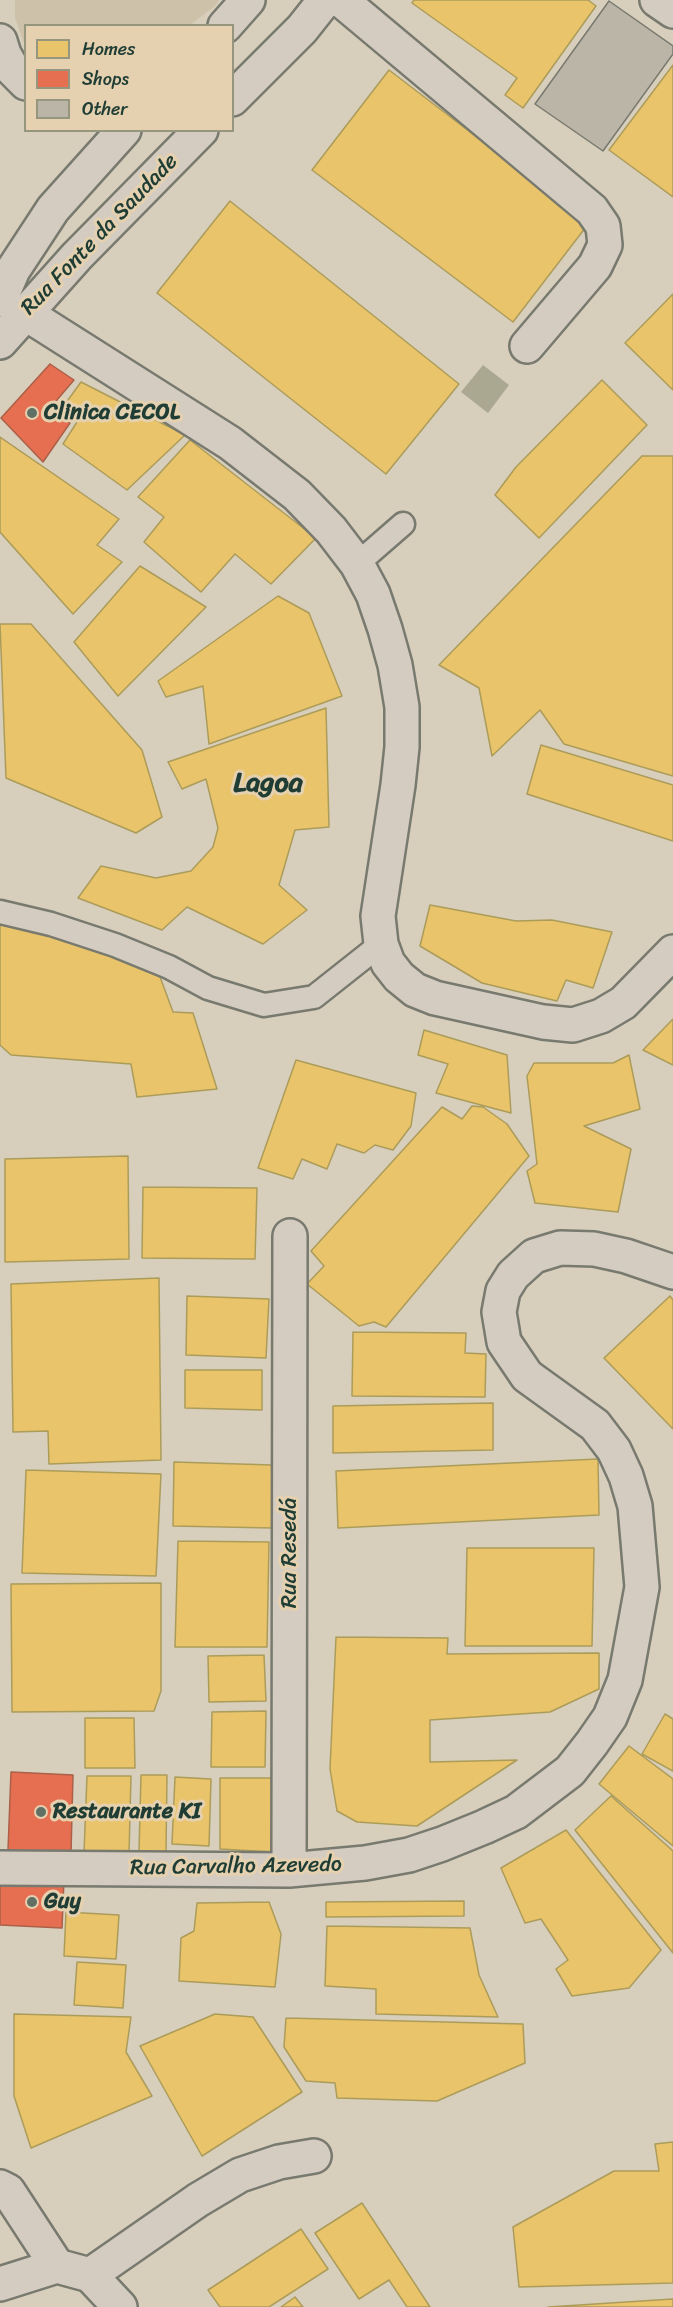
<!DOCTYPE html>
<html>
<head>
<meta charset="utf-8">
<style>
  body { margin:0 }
  #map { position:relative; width:673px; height:2307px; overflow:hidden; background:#d8cebc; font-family:Sriracha,sans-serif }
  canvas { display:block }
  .legend { position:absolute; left:24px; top:24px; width:210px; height:108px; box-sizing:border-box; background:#e5d1af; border:2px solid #96967e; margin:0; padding:8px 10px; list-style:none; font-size:18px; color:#1f3d34 }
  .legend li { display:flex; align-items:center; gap:12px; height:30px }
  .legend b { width:30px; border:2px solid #96967e }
</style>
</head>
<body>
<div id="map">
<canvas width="673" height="2307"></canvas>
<ul class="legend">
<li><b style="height:16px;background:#e9c46a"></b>Homes</li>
<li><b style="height:16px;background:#e76f51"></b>Shops</li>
<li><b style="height:16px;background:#bbb5a8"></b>Other</li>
</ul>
</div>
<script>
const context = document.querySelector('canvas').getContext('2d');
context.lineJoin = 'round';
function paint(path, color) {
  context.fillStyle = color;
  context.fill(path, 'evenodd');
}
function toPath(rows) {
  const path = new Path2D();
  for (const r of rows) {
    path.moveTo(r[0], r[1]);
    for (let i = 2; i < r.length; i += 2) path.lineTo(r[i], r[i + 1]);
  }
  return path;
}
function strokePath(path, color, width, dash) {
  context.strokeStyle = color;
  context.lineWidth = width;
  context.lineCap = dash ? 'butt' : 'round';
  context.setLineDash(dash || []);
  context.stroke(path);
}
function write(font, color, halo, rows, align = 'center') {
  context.font = font + ' Sriracha,sans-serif';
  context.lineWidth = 6;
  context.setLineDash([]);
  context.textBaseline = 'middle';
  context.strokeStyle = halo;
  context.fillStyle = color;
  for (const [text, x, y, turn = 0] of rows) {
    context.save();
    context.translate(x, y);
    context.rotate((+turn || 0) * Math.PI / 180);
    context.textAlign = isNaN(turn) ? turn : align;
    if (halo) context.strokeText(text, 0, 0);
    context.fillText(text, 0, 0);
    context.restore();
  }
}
const green = toPath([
  [15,0,219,0,215,6,190,25,26,26,25,46,15,18]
]);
const water = toPath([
  [483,365,509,385,488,413,461,392]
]);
const homes = toPath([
  [414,0,588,0,596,6,523,108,505,95,517,78,412,3,414,0],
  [673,65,673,197,609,150,673,65],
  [389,70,589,223,513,322,312,170,389,70],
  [230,201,459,384,386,474,157,293,230,201],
  [673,294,673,390,625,343,673,294],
  [602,380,647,425,539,538,495,495,516,467,602,380],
  [81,382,185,435,127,490,63,444,77,422,63,407,81,382],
  [0,437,119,519,97,545,122,562,73,614,0,532,0,437],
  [190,440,316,538,271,584,235,554,201,592,144,542,164,517,138,497,190,440],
  [642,456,673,456,673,776,564,744,540,710,492,756,479,688,439,665,642,456],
  [140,566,206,607,118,696,74,642,140,566],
  [278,596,309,613,342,696,209,744,203,686,166,697,158,681,278,596],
  [0,624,31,624,142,750,162,817,136,833,6,778,0,624],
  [326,708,329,827,295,830,279,885,307,910,263,944,187,907,162,930,78,898,101,866,156,878,191,871,213,847,218,828,206,779,182,789,168,762,326,708],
  [541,745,673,785,673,841,527,794,541,745],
  [430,905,516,921,552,920,612,932,593,988,566,980,557,1001,482,983,420,946,430,905],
  [0,920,156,966,173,1012,193,1013,217,1089,137,1097,131,1064,11,1055,0,1045,0,920],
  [673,1019,673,1065,643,1050,673,1019],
  [424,1030,507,1055,511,1113,436,1093,448,1064,418,1055,424,1030],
  [629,1055,640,1109,584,1126,631,1149,618,1212,535,1203,527,1171,537,1164,527,1076,534,1063,613,1063,629,1055],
  [296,1060,416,1093,411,1126,393,1150,375,1145,364,1153,337,1144,327,1169,302,1159,293,1179,258,1168,296,1060],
  [472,1106,483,1107,507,1124,529,1156,386,1327,374,1322,359,1326,307,1284,324,1266,311,1251,442,1107,462,1119,472,1106],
  [128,1156,129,1259,5,1262,5,1159,128,1156],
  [143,1187,257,1188,255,1259,142,1258,143,1187],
  [159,1278,161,1460,49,1464,48,1431,13,1432,11,1284,159,1278],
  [187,1296,269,1299,266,1358,186,1355,187,1296],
  [670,1296,673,1300,673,1429,604,1358,670,1296],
  [353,1332,466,1333,465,1353,486,1354,485,1397,352,1396,353,1332],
  [185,1370,262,1370,262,1410,185,1408,185,1370],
  [493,1403,493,1450,333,1453,333,1406,493,1403],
  [598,1459,599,1515,338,1528,336,1471,598,1459],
  [174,1462,272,1465,272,1528,173,1526,174,1462],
  [26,1470,161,1474,156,1576,22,1573,26,1470],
  [178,1541,269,1542,267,1647,175,1647,178,1541],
  [467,1548,594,1548,592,1646,465,1646,467,1548],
  [161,1583,161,1691,154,1711,12,1712,11,1584,161,1583],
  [336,1637,448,1638,447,1654,599,1653,599,1689,550,1712,430,1720,430,1762,517,1760,417,1826,357,1822,337,1811,330,1769,336,1637],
  [264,1655,266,1701,209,1702,208,1656,264,1655],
  [266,1711,265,1767,211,1767,212,1712,266,1711],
  [665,1714,673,1719,673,1771,642,1754,665,1714],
  [85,1718,134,1718,135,1768,85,1768,85,1718],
  [629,1746,673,1779,673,1846,599,1784,629,1746],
  [141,1775,167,1775,166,1853,139,1852,141,1775],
  [87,1776,131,1776,129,1854,84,1853,87,1776],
  [175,1777,211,1779,209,1846,172,1844,175,1777],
  [220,1778,271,1778,272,1852,220,1849,220,1778],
  [611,1796,673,1851,673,1953,575,1830,611,1796],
  [566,1830,661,1950,629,1988,572,1996,556,1969,568,1960,541,1919,525,1923,501,1868,566,1830],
  [464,1901,464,1916,326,1917,326,1902,464,1901],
  [269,1902,281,1934,275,1987,179,1981,181,1938,194,1931,197,1903,269,1902],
  [66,1912,119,1915,116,1959,64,1956,66,1912],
  [327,1926,470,1928,479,1975,498,2017,376,2014,376,1989,325,1986,327,1926],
  [77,1962,126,1965,123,2008,74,2005,77,1962],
  [14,2014,131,2017,126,2052,152,2096,31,2148,14,2096,14,2014],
  [215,2014,253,2017,302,2092,202,2156,140,2046,215,2014],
  [286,2018,523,2024,525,2063,437,2101,337,2098,335,2083,306,2081,284,2047,286,2018],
  [673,2142,673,2283,519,2287,513,2227,614,2171,659,2171,655,2144,673,2142],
  [362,2203,430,2307,407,2307,389,2280,359,2299,315,2233,362,2203],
  [301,2229,328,2269,269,2307,220,2307,208,2290,301,2229],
  [295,2297,303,2307,281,2307,295,2297],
  [673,2299,673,2307,548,2307,673,2299]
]);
const shops = toPath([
  [50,364,74,380,51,407,70,423,43,462,1,418,50,364],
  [11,1772,73,1775,71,1853,8,1850,11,1772],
  [0,1875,64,1879,62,1928,0,1925,0,1875]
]);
const building = toPath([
  [609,1,673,46,673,54,603,151,535,104,609,1]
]);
const lane = toPath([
  [357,564,403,524],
  [0,912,51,924,115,945,169,967,208,988,264,1005,314,997,381,944]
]);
const street = toPath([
  [341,0,592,210,603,226,605,245,595,266,527,346],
  [657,0,673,11],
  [232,99,302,29,325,0],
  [25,313,230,443,297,495,331,530,357,564,373,594,385,629,395,665,402,707,402,747,398,785,378,916,381,944,388,963,399,977,415,990,435,998,543,1022,573,1025,601,1016,623,1003,673,952],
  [0,342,77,256,201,130],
  [0,1868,289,1870,365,1863,409,1855,442,1844,484,1827,516,1812,570,1771,592,1743,610,1717,625,1680,642,1587,635,1506,626,1476,614,1450,595,1425,527,1376,504,1342,499,1312,503,1291,513,1275,534,1256,560,1248,594,1249,626,1256,673,1272],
  [289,1870,290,1236],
  [0,2187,8,2191,57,2266],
  [90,2275,198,2200,240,2175,279,2162,314,2156],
  [0,2284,57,2266,90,2275,120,2307]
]);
const secondary = toPath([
  [225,26,248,0],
  [0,41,4,54,13,70,26,83],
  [0,300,13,270,53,209,124,130]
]);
const markers = [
  [32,413,6,"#607064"],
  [41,1812,6,"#607064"],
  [32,1902,6,"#607064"]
];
const streetNames = [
  ["Rua Fonte da Saudade",100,235,-46],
  ["Rua Resedá",290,1553,-90],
  ["Rua Carvalho Azevedo",236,1867,-1]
];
const poiNames = [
  ["Clinica CECOL",44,413],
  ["Restaurante KI",53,1812],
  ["Guy",44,1902]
];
const districtNames = [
  ["Lagoa",268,784]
];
paint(green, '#cdc2a9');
paint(water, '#aaa891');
paint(homes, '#e9c46a');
strokePath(homes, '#ac9c5a', 1.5);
paint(shops, '#e76f51');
strokePath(shops, '#ab6048', 1.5);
paint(building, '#bbb5a8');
strokePath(building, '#78796f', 1.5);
strokePath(lane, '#78796f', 27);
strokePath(street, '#78796f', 38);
strokePath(secondary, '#78796f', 38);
strokePath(lane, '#d4ccc0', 22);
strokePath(street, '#d4ccc0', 33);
strokePath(secondary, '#d4ccc0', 33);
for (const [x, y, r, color] of markers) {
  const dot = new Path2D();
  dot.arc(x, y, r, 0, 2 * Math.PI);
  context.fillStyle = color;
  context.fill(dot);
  strokePath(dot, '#e5d1af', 2);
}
write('22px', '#1f3d34', '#e5d1af', streetNames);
write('bold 22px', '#1f3d34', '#e5d1af', poiNames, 'left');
write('bold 28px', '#1f3d34', '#e5d1af', districtNames);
</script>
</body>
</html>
